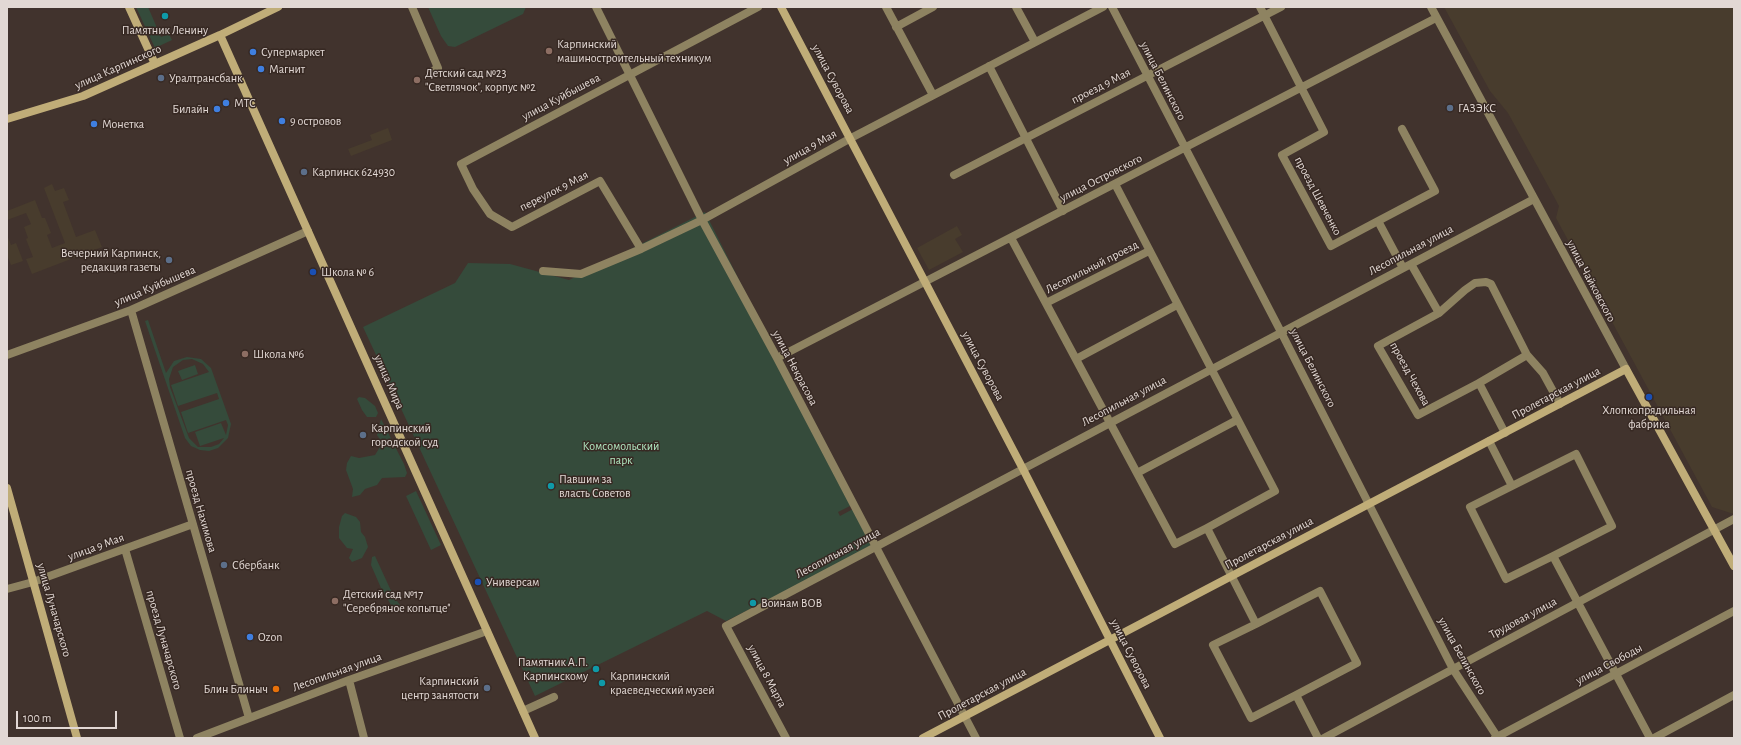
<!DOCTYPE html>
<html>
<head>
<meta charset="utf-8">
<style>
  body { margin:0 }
  #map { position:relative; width:1741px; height:745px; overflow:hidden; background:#41332d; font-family:"Alegreya Sans",sans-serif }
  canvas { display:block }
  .frame { position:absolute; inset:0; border:8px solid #e2d8d4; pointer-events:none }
  .scale { position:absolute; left:16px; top:711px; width:101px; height:18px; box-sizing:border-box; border:2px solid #e2d8d4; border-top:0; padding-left:5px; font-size:12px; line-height:14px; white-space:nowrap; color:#e2d8d4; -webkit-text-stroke:3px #372923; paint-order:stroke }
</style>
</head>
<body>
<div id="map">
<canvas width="1741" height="745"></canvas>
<div class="frame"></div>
<div class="scale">100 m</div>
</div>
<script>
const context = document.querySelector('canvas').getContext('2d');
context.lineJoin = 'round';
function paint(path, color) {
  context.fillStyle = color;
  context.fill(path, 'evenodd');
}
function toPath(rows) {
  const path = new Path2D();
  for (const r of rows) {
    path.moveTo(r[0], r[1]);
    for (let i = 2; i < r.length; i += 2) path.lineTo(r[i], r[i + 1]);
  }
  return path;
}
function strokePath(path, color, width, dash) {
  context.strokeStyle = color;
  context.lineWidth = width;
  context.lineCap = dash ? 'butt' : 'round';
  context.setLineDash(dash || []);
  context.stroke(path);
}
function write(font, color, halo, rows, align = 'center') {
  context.font = font + ' "Alegreya Sans",sans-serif';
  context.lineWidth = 3;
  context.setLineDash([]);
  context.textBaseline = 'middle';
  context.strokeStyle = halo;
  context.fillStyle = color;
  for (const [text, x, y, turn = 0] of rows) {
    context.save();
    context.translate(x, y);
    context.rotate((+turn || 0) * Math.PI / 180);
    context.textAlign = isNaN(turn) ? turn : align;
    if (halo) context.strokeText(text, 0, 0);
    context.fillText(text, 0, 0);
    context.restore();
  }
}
const industrial = toPath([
  [1444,7,1734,7,1734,514,1712,507,1556,218,1559,206,1546,182,1508,113,1490,91],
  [388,128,392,140,351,156,348,149,372,140,370,135],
  [52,184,55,191,64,188,69,200,63,202,76,237,95,230,102,247,32,274,26,259,33,257,26,239,28,238,24,227,31,224,26,213,7,220,7,211,35,200,42,218,45,218,51,233,47,235,52,248,65,243,44,188],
  [957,226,962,235,955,239,963,252,929,270,917,248],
  [7,235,11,245,16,243,23,261,11,265,7,255]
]);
const green = toPath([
  [136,7,148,7,161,37,169,34,172,40,155,48],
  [428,7,526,7,523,14,455,47,448,46,441,36],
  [705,212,852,505,838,512,840,516,853,509,872,548,726,621,707,611,535,696,363,327,455,283,468,263,510,264,569,280],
  [148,320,166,373,174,361,187,357,201,359,211,368,231,424,228,438,218,448,209,451,200,450,191,446,185,438,145,321],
  [192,359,203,364,209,372,171,385,178,406,217,393,219,399,181,412,188,433,226,420,228,425,226,435,221,423,195,432,200,446,224,438,219,444,211,447,198,447,189,438,170,387,169,379,173,367,183,360],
  [195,365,198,374,182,380,178,371],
  [359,397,365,398,375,406,378,413,376,417,367,417,362,410,357,399],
  [381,419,404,464,407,473,405,477,382,478,377,485,365,489,360,495,352,497,353,489,346,470,347,463,351,456,359,458,375,455,380,447,381,441,377,435],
  [416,491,441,545,431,550,406,496],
  [345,513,356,517,360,522,361,532,365,537,368,547,362,558,352,562,349,558,353,549,347,548,339,538,339,527,342,516],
  [375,556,393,595,402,608,401,612,394,610,381,588,371,565,372,557]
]);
const street = toPath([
  [412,7,438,68,431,72],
  [596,7,702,220,777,358,976,738],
  [886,7,933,95],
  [1016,7,1035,42],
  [1112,7,1281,332,1453,669,1498,738],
  [1260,7,1324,132,1282,155,1331,246,1378,221,1403,268],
  [1431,7,1626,369],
  [896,27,933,7],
  [989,66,1063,211],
  [954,175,1281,7],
  [1115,184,1275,491,1207,528],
  [1378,221,1435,191,1402,129],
  [1011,238,1175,544,1207,528,1256,624,1320,591,1357,663,1296,695,1318,738],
  [641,249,600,181,512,227,490,214,473,189,461,164,758,7],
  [1411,264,1439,313,1378,346,1418,415,1479,383,1505,433],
  [543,271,581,274,641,249,702,220,851,138,1103,7],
  [1046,303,1149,251],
  [131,310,249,718],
  [1439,313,1465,290,1475,283,1486,282,1491,284,1527,355,1479,383],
  [7,355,131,310,308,231],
  [1527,355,1543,373,1560,404],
  [777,358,1436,18],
  [1076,359,1177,305],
  [1489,441,1512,486,1576,454,1612,526,1553,556,1650,738],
  [1137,473,1237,420],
  [1512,486,1470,507,1506,579,1553,556],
  [125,549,180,738],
  [7,589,33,582,193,524],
  [1256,624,1213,645,1251,718,1296,695],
  [349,680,364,738],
  [523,711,554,697],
  [197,738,349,680,487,631],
  [786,738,726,626,1534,199],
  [1324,738,1734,519],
  [1495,738,1734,611],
  [1654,738,1734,695]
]);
const secondary = toPath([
  [129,7,155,64],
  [781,7,1023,469,1160,738],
  [220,35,535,738],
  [7,119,83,96,220,35,278,7],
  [7,488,77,738],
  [923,738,1626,369,1734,566]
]);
const markers = [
  [165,16,4,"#0f9aa8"],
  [549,51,4,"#8d6e63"],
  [253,52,4,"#3f7fe0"],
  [261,69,4,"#3f7fe0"],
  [161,78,4,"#5c6f8a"],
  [417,80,4,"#8d6e63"],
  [226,103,4,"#3f7fe0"],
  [1450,108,4,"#5c6f8a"],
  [217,109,4,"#3f7fe0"],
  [282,121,4,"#3f7fe0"],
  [94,124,4,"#3f7fe0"],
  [304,172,4,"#5c6f8a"],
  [169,260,4,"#5c6f8a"],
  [313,272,4,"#1a4fb4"],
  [245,354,4,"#8d6e63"],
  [1649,397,4,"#1a4fb4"],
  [363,435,4,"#5c6f8a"],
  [551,486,4,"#0f9aa8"],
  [224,565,4,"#5c6f8a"],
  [478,582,4,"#1a4fb4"],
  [335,601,4,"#8d6e63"],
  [753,603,4,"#0f9aa8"],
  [250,637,4,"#3f7fe0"],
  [596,669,4,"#0f9aa8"],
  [602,683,4,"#0f9aa8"],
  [487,688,4,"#5c6f8a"],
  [276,689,4,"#e8710a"]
];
const poiNames = [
  ["Памятник Ленину",165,30,"center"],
  ["Карпинский",557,44],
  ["машиностроительный техникум",557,58],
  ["Супермаркет",261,52],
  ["Магнит",269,69],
  ["Детский сад №23",425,73],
  ["\"Светлячок\", корпус №2",425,87],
  ["Уралтрансбанк",169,78],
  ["МТС",234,103],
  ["ГАЗЭКС",1458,108],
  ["Билайн",209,109,"right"],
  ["9 островов",290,121],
  ["Монетка",102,124],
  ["Карпинск 624930",312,172],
  ["Вечерний Карпинск,",161,253,"right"],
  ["редакция газеты",161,267,"right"],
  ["Школа № 6",321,272],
  ["Школа №6",253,354],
  ["Хлопкопрядильная",1649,410,"center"],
  ["фабрика",1649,424,"center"],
  ["Карпинский",371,428],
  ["городской суд",371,442],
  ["Павшим за",559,479],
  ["власть Советов",559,493],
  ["Сбербанк",232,565],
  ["Универсам",486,582],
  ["Детский сад №17",343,594],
  ["\"Серебряное копытце\"",343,608],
  ["Воинам ВОВ",761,603],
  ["Ozon",258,637],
  ["Памятник А.П.",588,662,"right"],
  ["Карпинскому",588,676,"right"],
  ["Карпинский",610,676],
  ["краеведческий музей",610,690],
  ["Карпинский",479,681,"right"],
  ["центр занятости",479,695,"right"],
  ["Блин Блиныч",268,689,"right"]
];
const streetNames = [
  ["улица Карпинского",118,67,-24],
  ["улица Суворова",833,79,62],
  ["улица Белинского",1163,81,63],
  ["проезд 9 Мая",1101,86,-27],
  ["улица Куйбышева",561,97,-28],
  ["улица 9 Мая",810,147,-29],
  ["улица Островского",1101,178,-27],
  ["переулок 9 Мая",554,191,-27],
  ["проезд Шевченко",1318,196,62],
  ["Лесопильная улица",1411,250,-28],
  ["Лесопильный проезд",1092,267,-27],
  ["улица Чайковского",1591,281,62],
  ["улица Куйбышева",155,286,-23],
  ["улица Суворова",983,366,62],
  ["улица Некрасова",795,368,62],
  ["улица Белинского",1313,368,63],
  ["проезд Чехова",1410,374,61],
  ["улица Мира",389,382,66],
  ["Пролетарская улица",1556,393,-28],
  ["Лесопильная улица",1124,401,-28],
  ["проезд Нахимова",201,511,74],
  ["Пролетарская улица",1269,543,-28],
  ["улица 9 Мая",96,547,-20],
  ["Лесопильная улица",838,553,-28],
  ["улица Луначарского",54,610,74],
  ["Трудовая улица",1523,618,-28],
  ["проезд Луначарского",164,640,74],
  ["улица Суворова",1131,654,63],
  ["улица Белинского",1462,656,61],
  ["улица Свободы",1609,664,-28],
  ["Лесопильная улица",337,672,-20],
  ["улица 8 Марта",767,676,62],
  ["Пролетарская улица",982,694,-28]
];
const parkNames = [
  ["Комсомольский",621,446],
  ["парк",621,460]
];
paint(industrial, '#483c2d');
paint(green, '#354b3b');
strokePath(street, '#8e8361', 8);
strokePath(secondary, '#c0ad78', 8);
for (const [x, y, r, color] of markers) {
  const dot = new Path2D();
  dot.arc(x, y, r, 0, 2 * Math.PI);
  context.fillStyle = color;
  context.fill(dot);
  strokePath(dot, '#372923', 1.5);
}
write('12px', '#e2d8d4', '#372923', poiNames, 'left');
write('12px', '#e2d8d4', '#372923', streetNames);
write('12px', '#b0e7c0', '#372923', parkNames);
</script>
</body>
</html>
